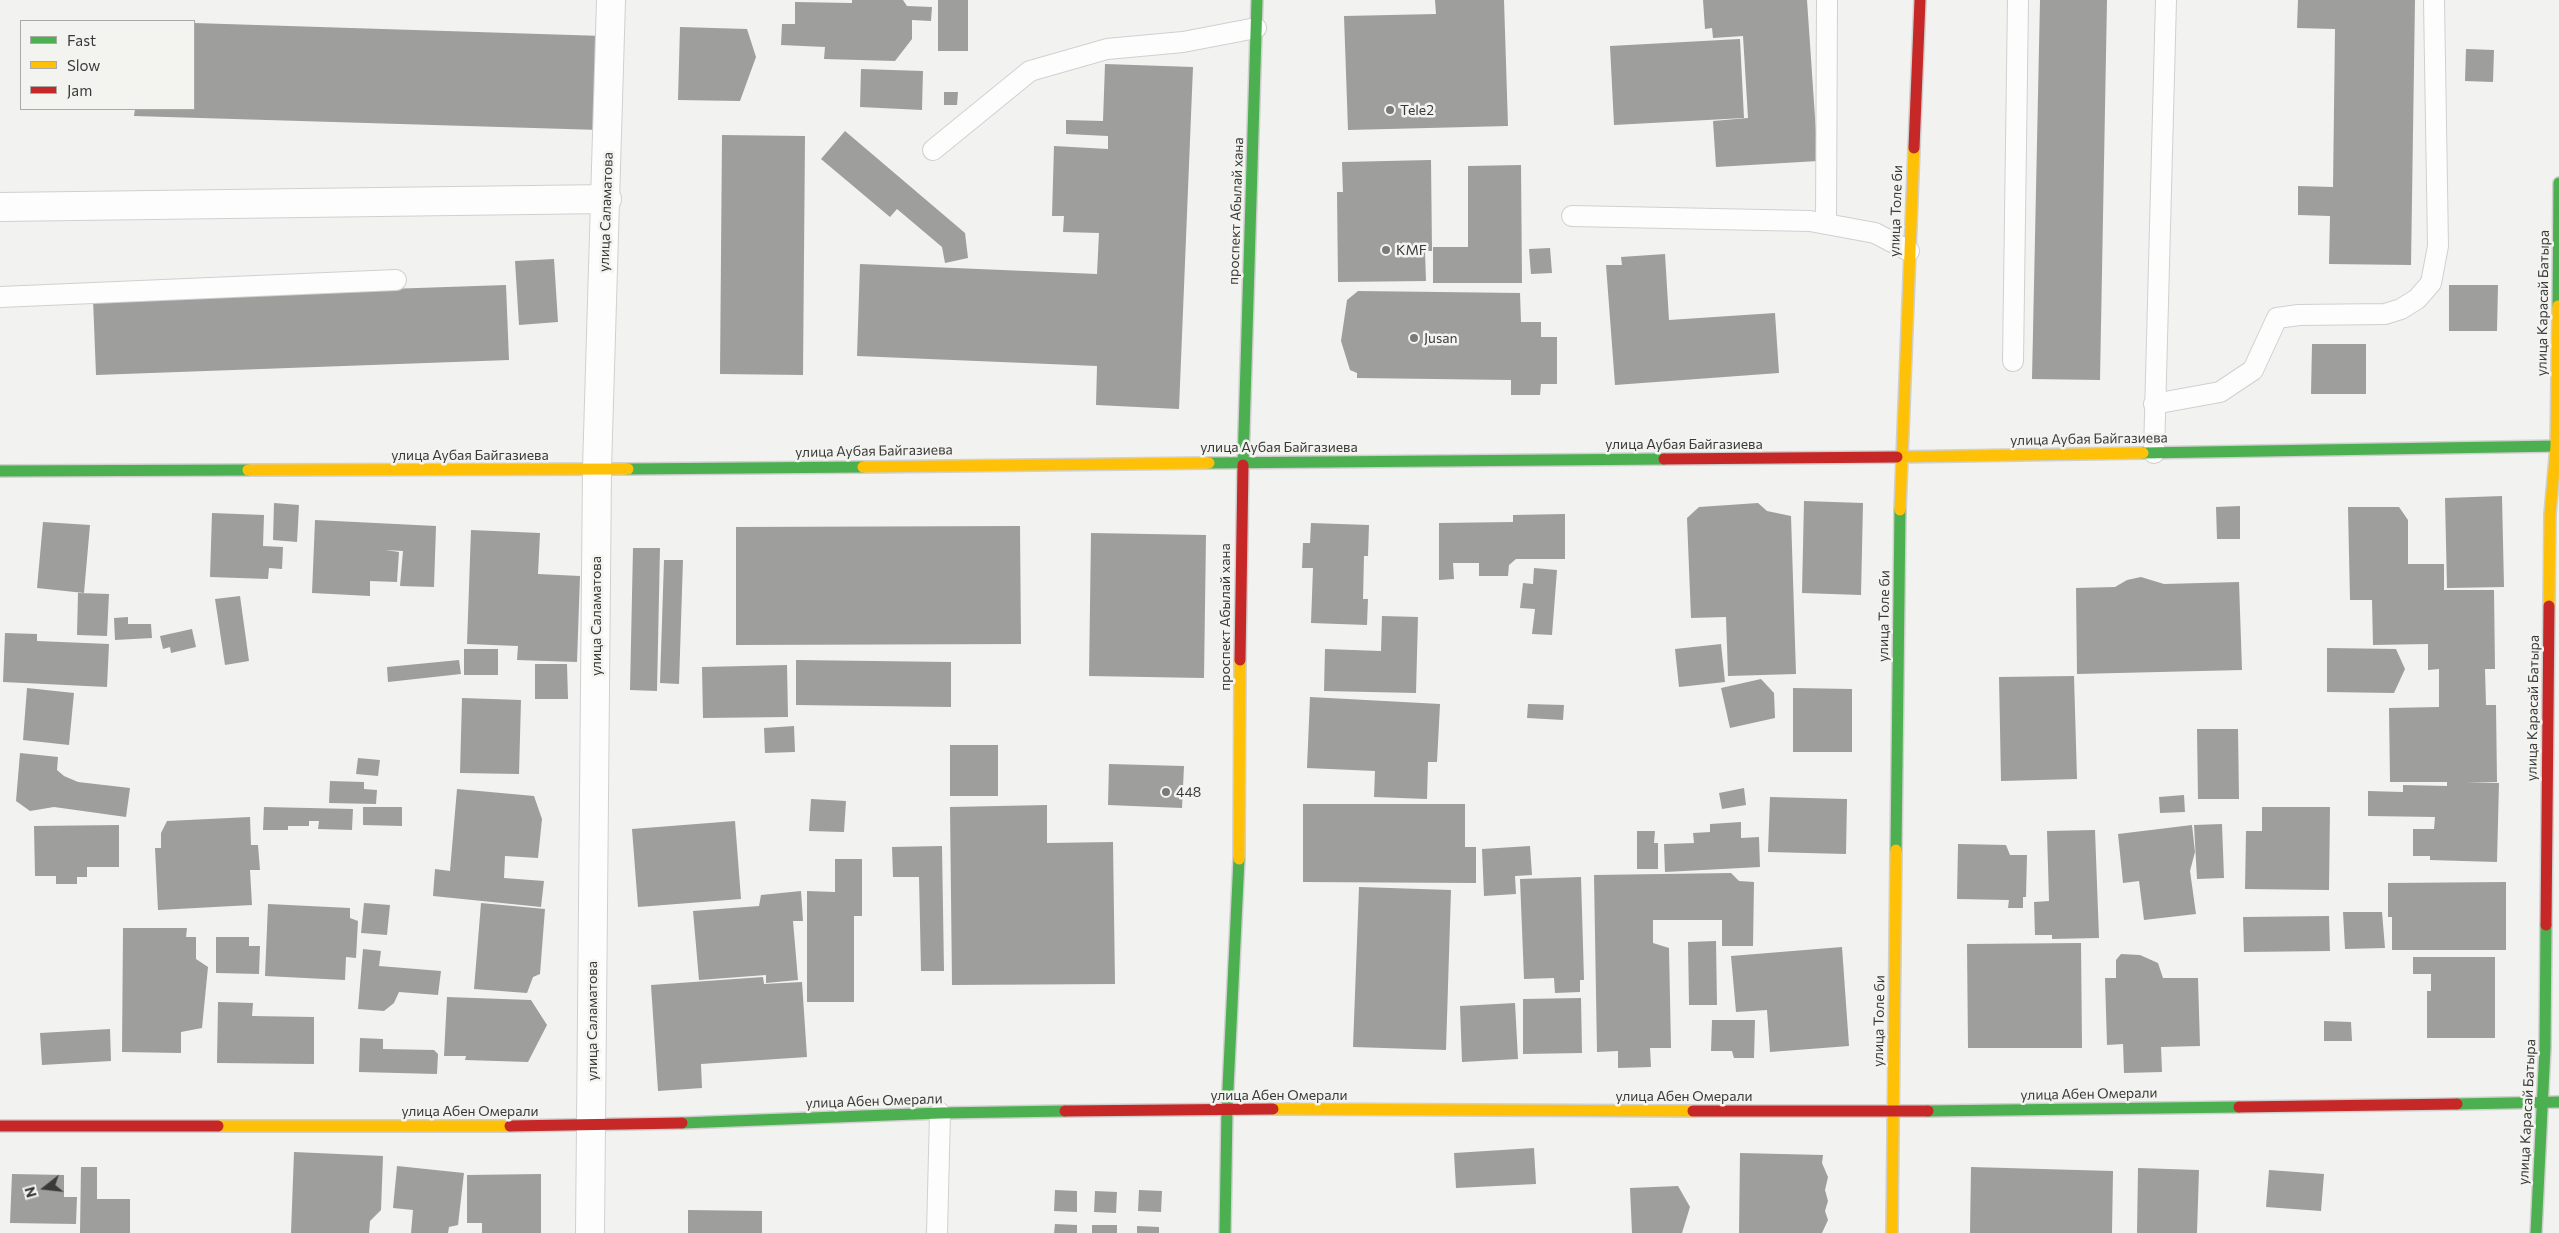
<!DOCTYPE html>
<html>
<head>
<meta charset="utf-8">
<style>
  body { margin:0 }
  #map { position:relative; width:2559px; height:1233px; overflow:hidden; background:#f2f2f1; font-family:Commissioner,sans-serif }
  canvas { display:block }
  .legend { position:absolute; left:20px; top:20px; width:175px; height:90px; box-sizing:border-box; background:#f3f3f0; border:1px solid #a9a9a7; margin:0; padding:6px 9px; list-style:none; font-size:15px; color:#3a3a39 }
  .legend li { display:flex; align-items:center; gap:10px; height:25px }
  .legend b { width:25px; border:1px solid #a9a9a7 }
  .north { position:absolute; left:20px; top:1163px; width:50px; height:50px; -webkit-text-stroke:4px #f3f3f0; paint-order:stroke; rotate:254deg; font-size:14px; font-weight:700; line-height:20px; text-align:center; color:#3a3a39 }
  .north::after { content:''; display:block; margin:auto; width:18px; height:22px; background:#3a3a39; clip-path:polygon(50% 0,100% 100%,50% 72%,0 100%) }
</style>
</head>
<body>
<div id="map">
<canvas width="2559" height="1233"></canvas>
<ul class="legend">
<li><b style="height:6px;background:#4caf50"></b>Fast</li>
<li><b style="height:6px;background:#ffc107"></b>Slow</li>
<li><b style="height:6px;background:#c62828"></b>Jam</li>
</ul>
<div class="north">N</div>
</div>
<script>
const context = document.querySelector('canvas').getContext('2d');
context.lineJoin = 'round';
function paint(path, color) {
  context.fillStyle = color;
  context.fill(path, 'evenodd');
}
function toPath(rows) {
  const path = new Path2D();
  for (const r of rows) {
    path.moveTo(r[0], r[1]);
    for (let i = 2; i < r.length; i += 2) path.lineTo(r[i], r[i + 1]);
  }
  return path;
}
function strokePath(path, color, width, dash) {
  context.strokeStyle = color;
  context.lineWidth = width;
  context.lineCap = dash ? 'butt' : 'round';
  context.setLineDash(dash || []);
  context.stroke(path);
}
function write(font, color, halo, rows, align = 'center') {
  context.font = font + ' Commissioner,sans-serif';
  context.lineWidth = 5;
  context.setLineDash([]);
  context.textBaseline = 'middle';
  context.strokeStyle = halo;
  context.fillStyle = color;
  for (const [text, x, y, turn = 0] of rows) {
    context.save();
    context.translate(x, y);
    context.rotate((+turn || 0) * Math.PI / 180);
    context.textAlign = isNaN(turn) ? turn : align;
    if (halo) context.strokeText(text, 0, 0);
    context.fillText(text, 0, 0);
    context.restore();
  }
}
const building = toPath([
  [852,0,903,0,907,6,932,7,931,21,912,20,912,39,895,61,824,59,825,47,781,45,782,24,795,24,795,2,852,3],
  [938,0,968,0,968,51,938,51],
  [1435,0,1504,0,1508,126,1348,130,1344,16,1436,14],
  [1703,0,1807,0,1818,161,1716,167,1713,121,1748,118,1743,36,1713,38,1712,28,1705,29],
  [2040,0,2107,0,2100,380,2032,379],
  [2298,0,2415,0,2411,265,2329,264,2330,216,2298,215,2298,186,2333,187,2335,29,2297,28],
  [194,23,603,36,600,130,134,116,135,109,194,109],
  [680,27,747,29,756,57,740,101,678,100],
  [1740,39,1744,118,1614,125,1610,46],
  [2466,49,2494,50,2493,82,2465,81],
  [1105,64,1193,67,1179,409,1096,405,1097,366,857,356,860,264,1097,274,1099,233,1063,232,1064,216,1052,216,1054,146,1108,149,1108,136,1066,134,1066,120,1103,121],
  [861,69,923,71,922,110,860,107],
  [944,92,958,92,957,105,944,105],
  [845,131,965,233,968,258,945,263,942,247,897,209,890,217,821,159],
  [722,135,805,136,803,375,720,374],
  [1431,160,1432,251,1425,251,1426,281,1338,282,1337,192,1343,192,1342,162],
  [1521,165,1522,283,1433,283,1433,247,1468,247,1468,166],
  [1550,248,1552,273,1531,274,1529,249],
  [1665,254,1669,320,1775,313,1779,373,1615,385,1606,265,1622,265,1621,257],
  [554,259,558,322,519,325,515,261],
  [506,285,509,360,96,375,93,299],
  [2449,285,2498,285,2497,331,2449,331],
  [1358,291,1520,293,1521,322,1541,322,1541,337,1557,337,1557,384,1541,384,1540,395,1511,395,1511,380,1357,378,1357,373,1350,370,1341,341,1347,300],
  [2312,344,2366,344,2366,394,2311,394],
  [2502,496,2504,587,2447,588,2445,498],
  [1804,501,1863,503,1861,595,1802,593],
  [274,503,299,505,297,542,273,540],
  [1758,503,1767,511,1791,516,1796,674,1728,676,1726,617,1691,618,1687,518,1699,507],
  [2240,506,2240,539,2217,539,2216,507],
  [2348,507,2399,507,2408,520,2408,564,2444,564,2444,590,2494,590,2495,669,2485,669,2486,705,2496,705,2497,782,2466,782,2499,783,2497,862,2430,860,2430,856,2413,856,2413,829,2434,829,2435,817,2368,816,2368,791,2403,792,2403,785,2447,786,2447,782,2390,782,2389,708,2439,707,2439,669,2428,670,2428,644,2373,645,2372,600,2350,600],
  [212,513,264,515,263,546,283,547,282,569,269,568,268,579,210,577],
  [1565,514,1565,559,1516,559,1509,565,1508,576,1479,576,1479,563,1453,563,1454,579,1439,580,1439,523,1513,522,1513,515],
  [315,520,436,526,434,587,400,586,403,551,385,550,399,552,397,582,370,581,370,596,312,593],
  [43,522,90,525,84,593,37,588],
  [1311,523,1369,525,1368,556,1364,556,1363,599,1368,599,1367,625,1311,623,1313,568,1302,568,1303,543,1310,543],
  [1020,526,1021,644,736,645,736,527],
  [471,530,540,533,538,574,580,576,577,662,517,660,518,646,467,644],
  [1091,533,1206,535,1204,678,1089,676],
  [633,548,660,548,657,691,630,690],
  [664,560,683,560,679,684,660,683],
  [1534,568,1557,570,1552,635,1532,634,1535,609,1520,608,1523,583,1533,584],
  [2141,577,2164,584,2239,582,2242,670,2077,674,2076,588,2115,587,2127,580],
  [78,593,109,594,107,636,77,635],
  [240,596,249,661,225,665,215,599],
  [1382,616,1418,617,1416,693,1324,691,1325,649,1381,651],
  [128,617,128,624,151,624,152,638,115,640,114,618],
  [192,629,196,647,171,653,170,647,163,649,160,636],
  [5,633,37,634,37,641,109,644,107,687,3,682],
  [1721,644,1725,682,1679,687,1675,649],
  [2327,648,2396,649,2405,669,2394,693,2327,692],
  [464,649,498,649,498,675,464,675],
  [459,660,461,674,388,682,387,667],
  [796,660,951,662,951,707,796,705],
  [535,664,567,664,568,699,535,699],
  [787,665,788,717,703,718,702,667],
  [2074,676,2077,779,2001,781,1999,677],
  [1761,679,1774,693,1775,718,1730,728,1721,688],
  [27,688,74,693,69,745,23,740],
  [1793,688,1852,689,1852,752,1793,752],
  [1310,697,1440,704,1437,762,1428,762,1427,799,1374,797,1375,771,1307,768],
  [462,698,521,700,519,774,460,773],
  [1528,704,1564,705,1563,720,1527,718],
  [794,726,795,752,765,753,764,728],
  [2197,729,2238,729,2239,799,2198,799],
  [950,745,998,745,998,796,950,796],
  [20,753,58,757,57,770,64,776,78,782,130,788,126,817,54,807,30,811,16,801],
  [358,758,380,760,378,776,356,774],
  [1109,764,1184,766,1182,808,1108,805],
  [330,781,364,782,364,789,377,790,376,804,329,803],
  [1744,788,1746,805,1722,809,1719,793],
  [457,789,534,796,542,819,538,858,505,856,504,878,544,881,541,907,433,896,435,869,450,871],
  [2184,795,2185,812,2160,813,2159,797],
  [1770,797,1847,799,1846,854,1768,852],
  [811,799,846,801,844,832,809,831],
  [1303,804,1465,804,1465,847,1476,847,1476,883,1303,882],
  [1047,805,1047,843,1113,842,1115,984,952,985,950,807],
  [264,807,353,809,352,830,318,829,319,821,309,821,309,826,288,826,288,830,263,830],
  [363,807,402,807,402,826,363,825],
  [2262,807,2330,807,2329,890,2245,889,2246,831,2262,831],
  [250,817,251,845,258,845,260,870,250,870,252,905,158,910,155,848,161,848,161,833,167,821],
  [735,821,741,899,638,907,632,829],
  [1741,822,1741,838,1759,837,1760,867,1665,872,1664,844,1694,843,1693,833,1710,832,1710,824],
  [2222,824,2224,878,2197,879,2194,825],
  [119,825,119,867,87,867,87,877,77,877,77,884,56,884,56,876,35,876,34,826],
  [2192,825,2195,852,2190,871,2196,914,2144,920,2139,881,2123,883,2118,834],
  [2095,830,2099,938,2052,939,2052,935,2035,935,2034,902,2049,901,2047,831],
  [1637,831,1655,831,1654,843,1658,843,1658,869,1637,869],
  [1958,844,2006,845,2010,855,2027,855,2026,897,2023,897,2023,908,2008,908,2009,900,1957,899],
  [942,846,944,971,921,971,919,877,893,877,892,847],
  [1530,846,1532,875,1515,876,1516,894,1484,896,1482,849],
  [835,859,862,859,862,916,854,916,854,1002,807,1002,807,891,835,892],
  [1731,873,1739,881,1754,882,1753,946,1722,946,1722,920,1653,920,1653,943,1669,948,1671,1048,1650,1048,1651,1067,1618,1068,1618,1051,1597,1052,1594,875],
  [1581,877,1584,980,1580,980,1580,992,1555,993,1554,978,1524,979,1520,879],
  [2506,882,2506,950,2392,950,2392,917,2388,917,2388,883],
  [1359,887,1451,890,1446,1050,1353,1047],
  [801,891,803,921,793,921,798,980,766,983,766,975,699,980,693,911,759,906,761,895],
  [364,903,390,905,387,935,361,933],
  [481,903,545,909,540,974,533,977,527,993,474,989],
  [268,904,350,908,350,918,358,921,356,958,346,957,345,980,265,976],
  [2343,912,2382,912,2385,948,2345,949],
  [2329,916,2330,951,2244,952,2243,917],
  [123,928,187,928,186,937,196,937,196,959,208,967,202,1028,181,1032,181,1053,122,1052],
  [216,937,249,937,249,946,260,946,259,974,216,973],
  [1716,941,1717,1005,1689,1005,1688,942],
  [2081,943,2082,1048,1968,1048,1967,944],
  [1842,947,1849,1046,1770,1052,1767,1010,1736,1012,1731,956],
  [363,949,381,951,379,966,441,971,438,995,399,992,394,1003,384,1011,358,1009],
  [2121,954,2140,955,2158,963,2163,978,2198,978,2200,1046,2161,1047,2162,1072,2124,1073,2123,1044,2107,1045,2105,978,2116,978,2116,960],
  [2413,957,2495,957,2495,1038,2427,1038,2427,991,2431,991,2431,974,2413,974],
  [763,977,764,984,802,982,807,1057,701,1064,702,1088,658,1091,651,985],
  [447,997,531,1000,547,1025,528,1062,465,1060,466,1056,444,1056],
  [1581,998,1582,1053,1523,1054,1523,999],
  [218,1002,253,1003,252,1016,314,1017,314,1064,217,1063],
  [1515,1003,1518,1059,1462,1062,1460,1006],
  [1712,1020,1755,1020,1754,1058,1734,1058,1732,1051,1711,1051],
  [2324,1021,2351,1022,2352,1041,2324,1041],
  [110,1029,111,1061,42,1065,40,1033],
  [360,1038,383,1039,383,1049,434,1050,438,1054,437,1074,359,1072],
  [1534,1148,1536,1184,1456,1188,1454,1153],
  [294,1152,383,1156,381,1210,370,1221,369,1233,291,1233],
  [1740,1153,1823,1155,1822,1163,1828,1177,1825,1190,1828,1201,1825,1211,1828,1220,1822,1233,1739,1233],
  [397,1166,464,1173,458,1225,449,1227,448,1233,411,1233,413,1210,393,1208],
  [81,1167,97,1167,97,1199,130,1199,130,1233,80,1233],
  [1971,1167,2113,1171,2112,1233,1970,1233],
  [2138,1168,2199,1170,2197,1233,2137,1233],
  [2269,1170,2324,1174,2321,1211,2266,1207],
  [12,1174,64,1175,64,1197,77,1197,76,1224,10,1223],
  [541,1174,541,1233,482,1233,482,1223,467,1223,467,1175],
  [1678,1186,1690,1207,1682,1233,1632,1233,1630,1188],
  [1055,1190,1077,1191,1077,1212,1054,1211],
  [1139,1190,1162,1191,1161,1212,1138,1211],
  [1095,1191,1117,1192,1116,1213,1094,1212],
  [688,1210,762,1211,762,1233,688,1233],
  [1055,1224,1077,1225,1077,1233,1054,1233],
  [1092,1225,1117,1225,1117,1233,1092,1233],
  [1137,1226,1159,1227,1159,1233,1137,1233]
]);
const lane = toPath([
  [933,150,1030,71,1107,49,1183,42,1256,28],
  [1572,216,1810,221,1875,233,1909,251],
  [1826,224,1827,0],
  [0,297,396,280],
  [2013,361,2018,0],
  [2154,404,2220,392,2253,370,2277,318,2299,315,2385,314,2401,309,2417,299,2431,283,2438,246,2434,0],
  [2154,453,2166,0],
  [937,1233,940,1113]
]);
const street = toPath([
  [0,207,607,199],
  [590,1233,597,469,611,0]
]);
const fast = toPath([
  [2558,306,2559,183],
  [2143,453,2559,446],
  [1209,463,1664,459],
  [1243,465,1257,0],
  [628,469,863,467],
  [0,471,248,470],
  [1896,850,1900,510],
  [2457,1104,2559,1102],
  [1928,1111,2239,1107],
  [682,1123,940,1113,1065,1111],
  [1225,1233,1227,1109,1239,859],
  [2536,1233,2545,1048,2546,925]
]);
const slow = toPath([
  [1897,457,2143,453],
  [863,467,1209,463],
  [248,470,628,469],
  [1900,510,1914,148],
  [2549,606,2550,514,2556,447,2558,306],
  [1239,859,1240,660],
  [1273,1109,1693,1111],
  [218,1126,510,1126],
  [1892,1233,1896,850]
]);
const jam = toPath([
  [1914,148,1920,0],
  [1664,459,1897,457],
  [1240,660,1243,465],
  [2546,925,2549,606],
  [2239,1107,2457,1104],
  [1065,1111,1273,1109],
  [1693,1111,1928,1111],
  [0,1126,218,1126],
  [510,1126,682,1123]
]);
const markers = [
  [1390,110,5,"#7a7a79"],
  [1386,250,5,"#7a7a79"],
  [1414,338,5,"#7a7a79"],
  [1166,792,5,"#7a7a79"]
];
const poiNames = [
  ["Tele2",1400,110],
  ["KMF",1396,250],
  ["Jusan",1424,338],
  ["448",1176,792]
];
const streetNames = [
  ["проспект Абылай хана",1236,211,-88],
  ["улица Толе би",1896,211,-88],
  ["улица Саламатова",606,212,-88],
  ["улица Карасай Батыра",2543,303,-89],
  ["улица Аубая Байгазиева",2089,439,-1],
  ["улица Аубая Байгазиева",1684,444],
  ["улица Аубая Байгазиева",1279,447],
  ["улица Аубая Байгазиева",874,451,-1],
  ["улица Аубая Байгазиева",470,455],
  ["улица Саламатова",596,616,-90],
  ["улица Толе би",1884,616,-89],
  ["проспект Абылай хана",1225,617,-90],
  ["улица Карасай Батыра",2533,708,-89],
  ["улица Саламатова",592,1021,-90],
  ["улица Толе би",1879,1021,-89],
  ["улица Абен Омерали",2089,1094,-1],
  ["улица Абен Омерали",1279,1095],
  ["улица Абен Омерали",1684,1096],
  ["улица Абен Омерали",874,1101,-2],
  ["улица Абен Омерали",470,1111],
  ["улица Карасай Батыра",2527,1112,-87]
];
paint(building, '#9e9e9d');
strokePath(lane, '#d0d0cf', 22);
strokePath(street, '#d0d0cf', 30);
strokePath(fast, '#d0d0cf', 14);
strokePath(slow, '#d0d0cf', 14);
strokePath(jam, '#d0d0cf', 14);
strokePath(lane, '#fdfdfd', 20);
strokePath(street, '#fdfdfd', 28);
strokePath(fast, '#4caf50', 11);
strokePath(slow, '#ffc107', 11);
strokePath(jam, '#c62828', 11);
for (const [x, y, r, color] of markers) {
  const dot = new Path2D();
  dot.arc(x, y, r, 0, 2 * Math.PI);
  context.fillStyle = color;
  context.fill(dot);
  strokePath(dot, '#f3f3f0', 2);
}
write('14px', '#3a3a39', '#f3f3f0', poiNames, 'left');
write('14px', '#3a3a39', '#f3f3f0', streetNames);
</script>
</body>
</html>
